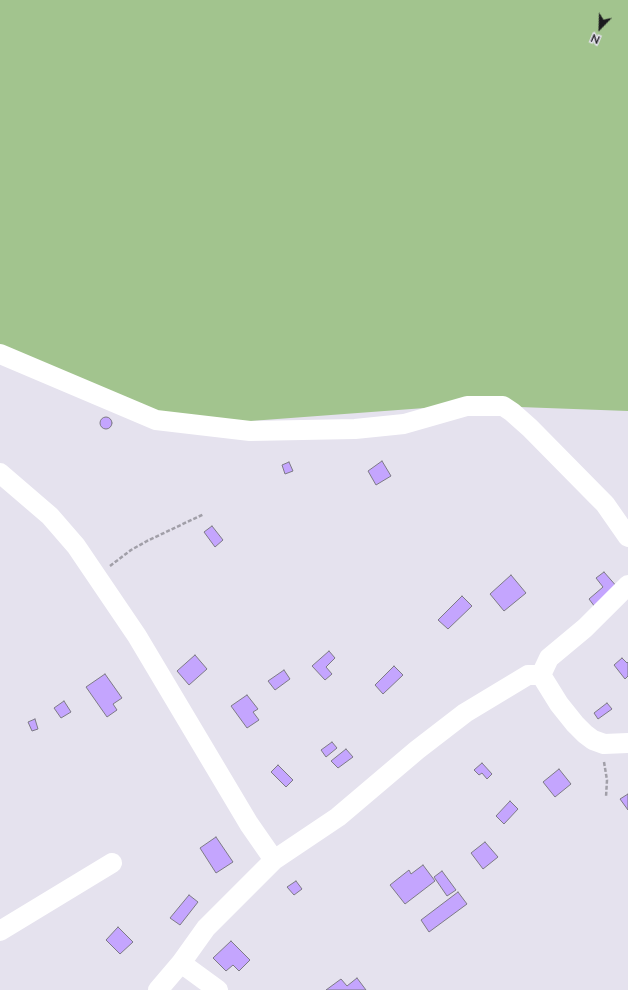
<!DOCTYPE html>
<html>
<head>
<meta charset="utf-8">
<style>
  body { margin:0 }
  #map { position:relative; width:628px; height:990px; overflow:hidden; background:#e5e2ee; font-family:Lato,sans-serif }
  canvas { display:block }
  .north { position:absolute; left:580px; top:8px; width:40px; height:40px; -webkit-text-stroke:3px #e5e2ee; paint-order:stroke; rotate:203deg; font-size:11px; font-weight:700; line-height:16px; text-align:center; color:#1c1b1f }
  .north::after { content:''; display:block; margin:auto; width:14px; height:18px; background:#1c1b1f; clip-path:polygon(50% 0,100% 100%,50% 72%,0 100%) }
</style>
</head>
<body>
<div id="map">
<canvas width="628" height="990"></canvas>
<div class="north">N</div>
</div>
<script>
const context = document.querySelector('canvas').getContext('2d');
context.lineJoin = 'round';
function paint(path, color) {
  context.fillStyle = color;
  context.fill(path, 'evenodd');
}
function toPath(rows) {
  const path = new Path2D();
  for (const r of rows) {
    if (r.length === 3) {
      path.moveTo(r[0] + r[2], r[1]);
      path.arc(r[0], r[1], r[2], 0, 2 * Math.PI);
      continue;
    }
    path.moveTo(r[0], r[1]);
    for (let i = 2; i < r.length; i += 2) path.lineTo(r[i], r[i + 1]);
  }
  return path;
}
function strokePath(path, color, width, dash) {
  context.strokeStyle = color;
  context.lineWidth = width;
  context.lineCap = dash ? 'butt' : 'round';
  context.setLineDash(dash || []);
  context.stroke(path);
}
const green = toPath([
  [0,0,628,0,628,411,465,405,170,427,0,362]
]);
const building = toPath([
  [106,423,6],
  [382,461,391,476,376,485,368,471,382,461],
  [289,462,293,471,285,474,282,465,289,462],
  [212,526,223,540,215,547,204,532,212,526],
  [604,572,618,588,595,607,589,599,603,587,596,578,604,572],
  [511,575,526,593,504,611,490,594,511,575],
  [462,596,472,606,448,629,438,620,462,596],
  [329,651,335,658,326,667,332,674,325,680,312,666,329,651],
  [195,655,207,669,189,685,177,671,195,655],
  [622,658,627,663,628,662,628,676,625,679,614,665,622,658],
  [394,666,403,675,383,694,375,685,394,666],
  [284,670,290,679,275,690,268,681,284,670],
  [105,674,122,698,113,704,117,710,107,717,86,687,105,674],
  [247,695,258,709,253,712,259,720,247,728,231,706,247,695],
  [64,701,71,712,61,718,54,708,64,701],
  [607,703,612,709,598,719,594,713,607,703],
  [35,719,38,729,32,731,28,722,35,719],
  [332,742,337,748,326,757,321,750,332,742],
  [346,749,353,757,338,768,331,761,346,749],
  [482,763,492,774,487,779,482,773,479,775,474,770,482,763],
  [278,765,293,780,286,787,271,772,278,765],
  [559,769,571,784,555,797,543,782,559,769],
  [628,794,628,810,620,799,628,794],
  [510,801,518,809,504,824,496,816,510,801],
  [216,837,233,862,216,873,200,848,216,837],
  [485,842,498,857,483,869,471,853,485,842],
  [423,865,435,881,405,904,390,885,409,870,411,874,423,865],
  [442,871,456,890,447,896,434,877,442,871],
  [296,881,302,889,294,895,287,887,296,881],
  [458,892,467,904,429,932,421,920,458,892],
  [189,895,198,902,180,925,170,918,189,895],
  [118,927,133,942,120,954,106,940,118,927],
  [231,941,250,960,239,971,233,965,226,971,213,958,231,941],
  [357,978,366,990,326,990,341,979,347,986,357,978]
]);
const path = toPath([
  [110,566,131,550,147,541,204,514],
  [604,762,607,780,606,797]
]);
const minor = toPath([
  [0,354,156,420,250,431,355,429,404,424,467,406,503,406,512,412,530,428,597,496,605,504,628,537],
  [0,473,50,516,76,546,137,636,249,824,274,860],
  [541,675,559,704,575,724,585,734,593,740,604,744,628,743],
  [0,931,112,863],
  [181,963,218,990],
  [158,990,181,963,206,928,274,860,338,817,417,750,465,713,528,675,541,675,549,658,585,628,628,585]
]);
paint(green, '#a2c48e');
paint(building, '#c4a5fe');
strokePath(building, '#7d7a85', 1);
strokePath(path, '#a19fa8', 2.5, [4, 2]);
strokePath(minor, '#fff', 20);
</script>
</body>
</html>
